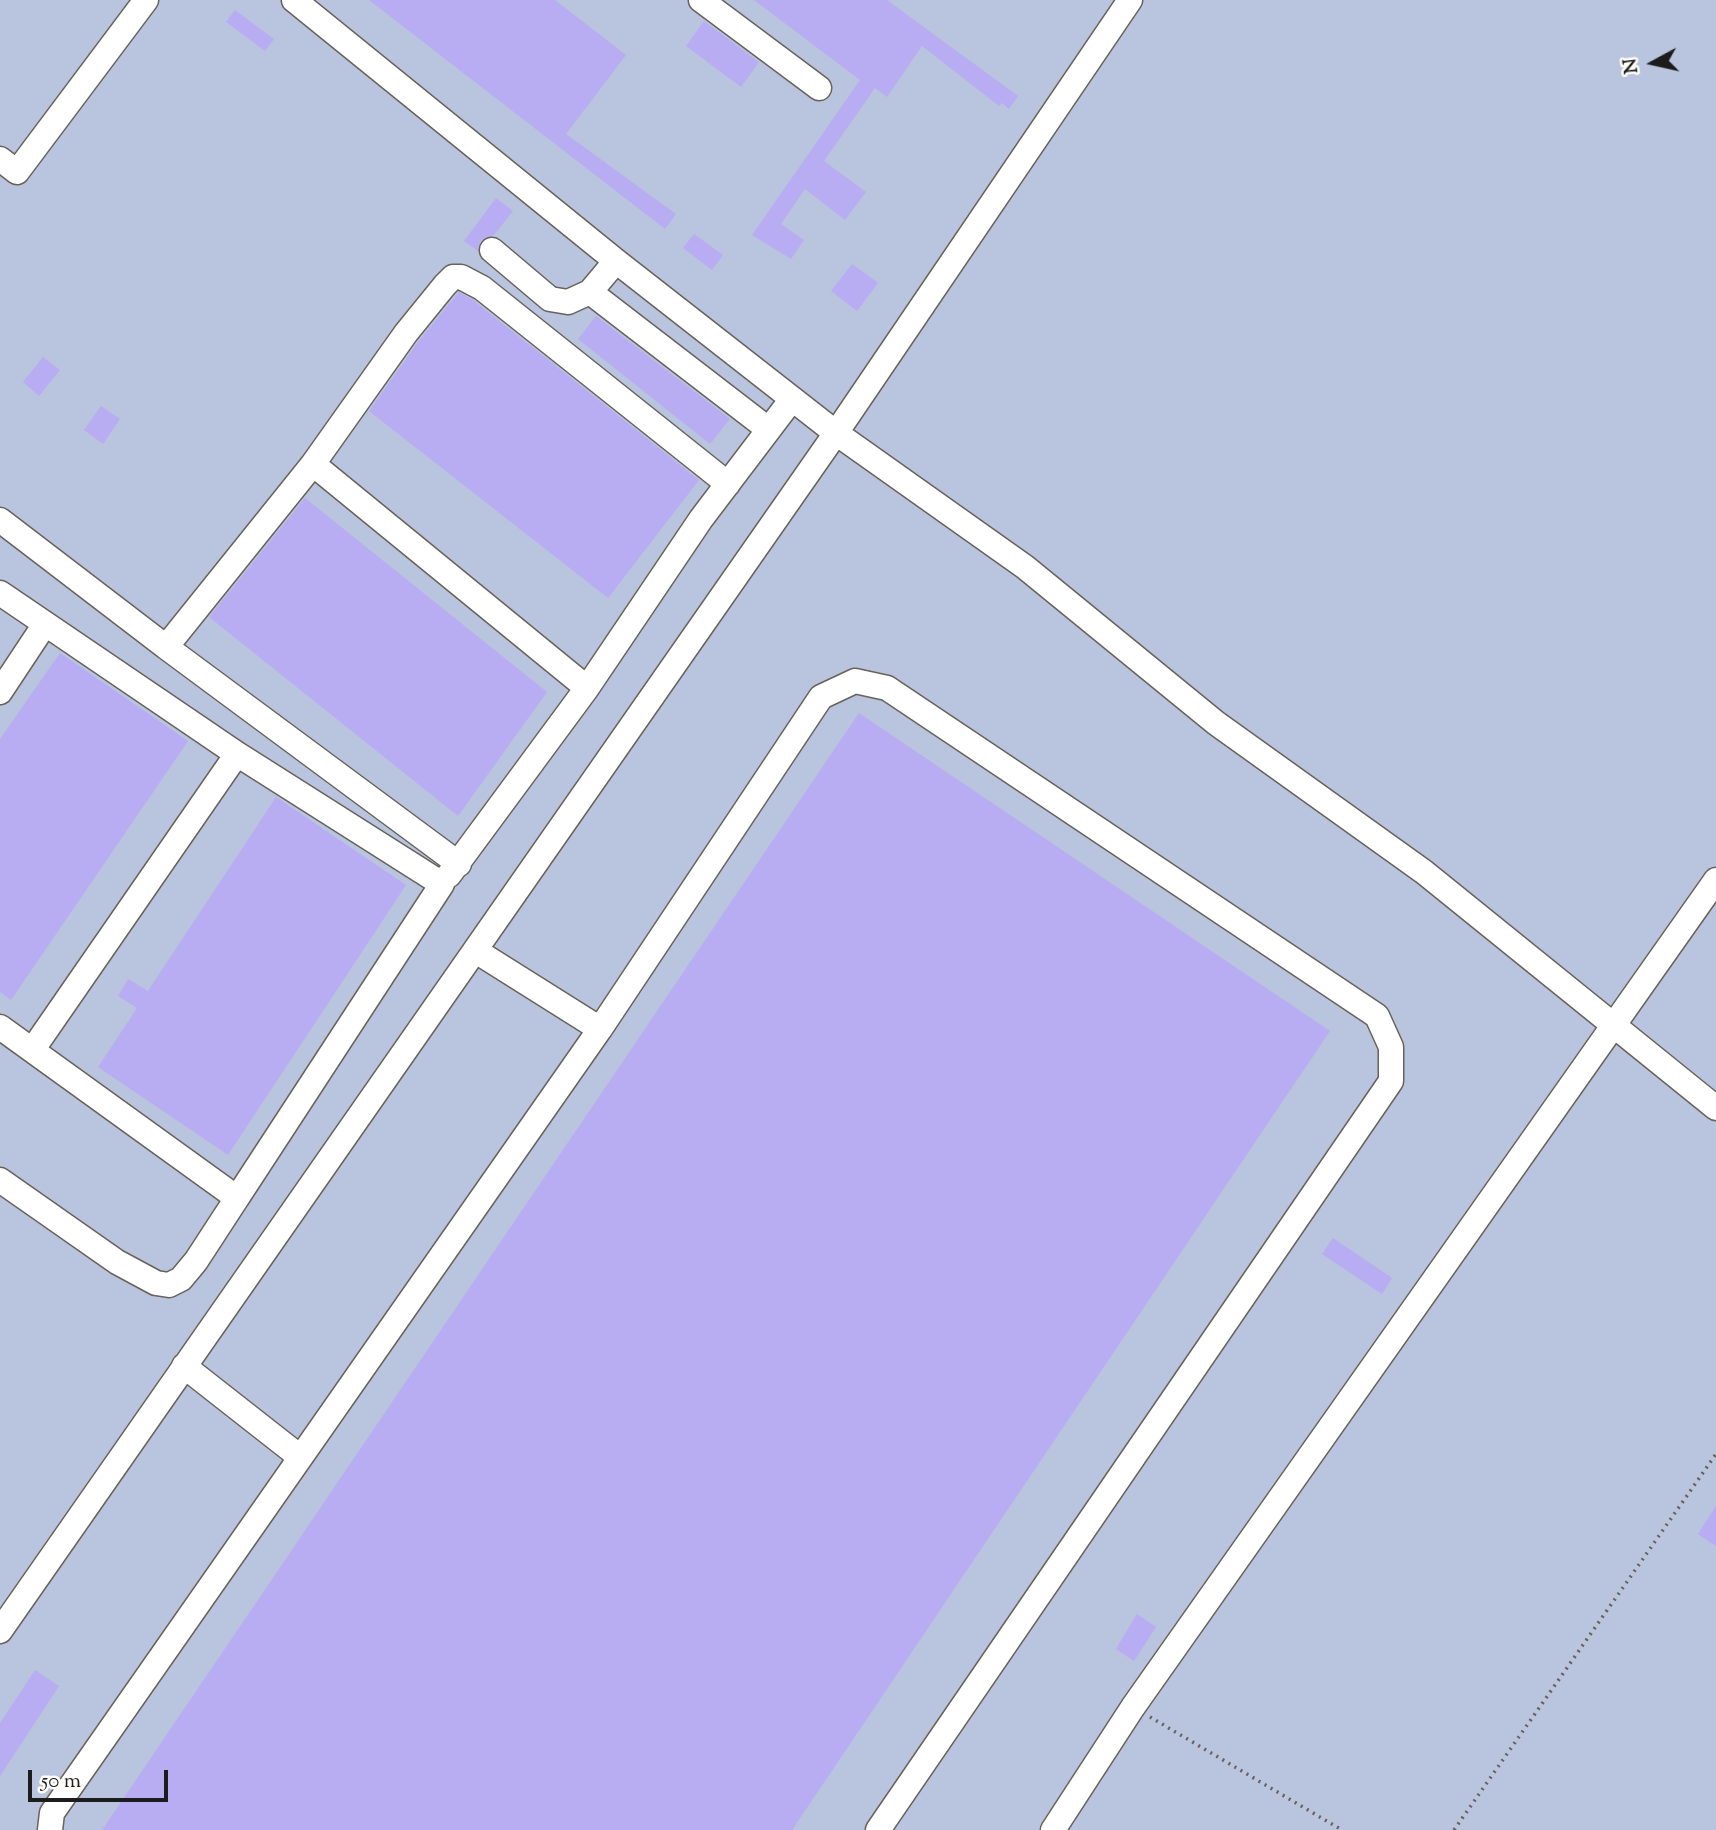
<!DOCTYPE html>
<html>
<head>
<meta charset="utf-8">
<style>
  body { margin:0 }
  #map { position:relative; width:1716px; height:1830px; overflow:hidden; background:#f5e5cd; font-family:"Sorts Mill Goudy",serif }
  canvas { display:block }
  .north { position:absolute; left:1618px; top:28px; width:70px; height:70px; -webkit-text-stroke:5px #fdfcf7; paint-order:stroke; rotate:262deg; font-size:19px; font-weight:700; line-height:28px; text-align:center; color:#1c1c1c }
  .north::after { content:''; display:block; margin:auto; width:24px; height:32px; background:#1c1c1c; clip-path:polygon(50% 0,100% 100%,50% 72%,0 100%) }
  .scale { position:absolute; left:28px; top:1770px; width:140px; height:32px; box-sizing:border-box; border:4px solid #1c1c1c; border-top:0; padding-left:9px; font-size:21px; line-height:24px; white-space:nowrap; color:#1c1c1c; -webkit-text-stroke:5px #fdfcf7; paint-order:stroke }
</style>
</head>
<body>
<div id="map">
<canvas width="1716" height="1830"></canvas>
<div class="north">N</div>
<div class="scale">50 m</div>
</div>
<script>
const context = document.querySelector('canvas').getContext('2d');
context.lineJoin = 'round';
function paint(path, color) {
  context.fillStyle = color;
  context.fill(path, 'evenodd');
}
function toPath(rows) {
  const path = new Path2D();
  for (const r of rows) {
    path.moveTo(r[0], r[1]);
    for (let i = 2; i < r.length; i += 2) path.lineTo(r[i], r[i + 1]);
  }
  return path;
}
function strokePath(path, color, width, dash) {
  context.strokeStyle = color;
  context.lineWidth = width;
  context.lineCap = dash ? 'butt' : 'round';
  context.setLineDash(dash || []);
  context.stroke(path);
}
const industrial = toPath([
  [0,0,1716,0,1716,1830,0,1830]
]);
const building = toPath([
  [369,0,555,0,626,55,566,134,676,214,665,229],
  [754,0,887,0,1018,96,1009,109,1002,103,999,106,922,46,887,97,875,88,824,161,866,192,845,220,805,189,781,224,804,240,791,259,752,235,860,80],
  [235,10,274,39,265,51,226,22],
  [704,21,759,62,741,87,686,46],
  [496,198,513,211,494,235,481,240,478,251,464,241],
  [694,234,723,255,712,270,683,248],
  [852,264,878,283,857,311,831,291],
  [459,292,473,300,699,480,608,598,369,411,418,342],
  [596,316,730,419,710,444,578,339],
  [43,357,60,370,39,396,23,382],
  [101,406,120,419,103,444,84,430],
  [305,498,547,692,458,816,209,617],
  [60,653,188,741,11,1000,0,992,0,739],
  [859,713,1330,1031,792,1830,102,1830],
  [276,797,406,885,228,1155,98,1067,137,1008,118,996,128,979,148,991],
  [1333,1238,1392,1278,1382,1294,1322,1254],
  [1716,1506,1716,1546,1698,1534],
  [1137,1614,1156,1627,1134,1661,1116,1649],
  [35,1670,59,1686,0,1776,0,1723]
]);
const path = toPath([
  [1150,1717,1342,1830],
  [1454,1830,1716,1454]
]);
const minor = toPath([
  [294,0,616,261,836,433,1025,567,1216,723,1424,872,1716,1108],
  [701,0,819,88],
  [0,159,17,172,146,0],
  [492,250,550,299,568,302,590,292],
  [616,261,590,292,768,429],
  [313,464,406,333,445,285,453,277,461,277,482,288,728,484],
  [0,520,166,647],
  [0,593,237,754,442,884,237,1198,0,1027],
  [0,692,45,624],
  [459,864,166,647,313,464,587,688],
  [449,875,587,688,701,519,792,399],
  [476,951,600,1029,821,697,855,681,887,688,1377,1016,1391,1047,1391,1081,878,1830],
  [33,1049,237,754],
  [0,1180,117,1262,156,1283,169,1285,181,1279,196,1261,237,1198],
  [184,1366,300,1457],
  [0,1631,836,433,1130,0],
  [50,1830,52,1813,600,1029],
  [1053,1830,1133,1707,1716,880]
]);
paint(industrial, '#b9c5de');
paint(building, '#b8acf3');
strokePath(minor, '#68625a', 27);
strokePath(path, '#68625a', 3.5, [2, 5]);
strokePath(minor, '#fff', 24);
</script>
</body>
</html>
